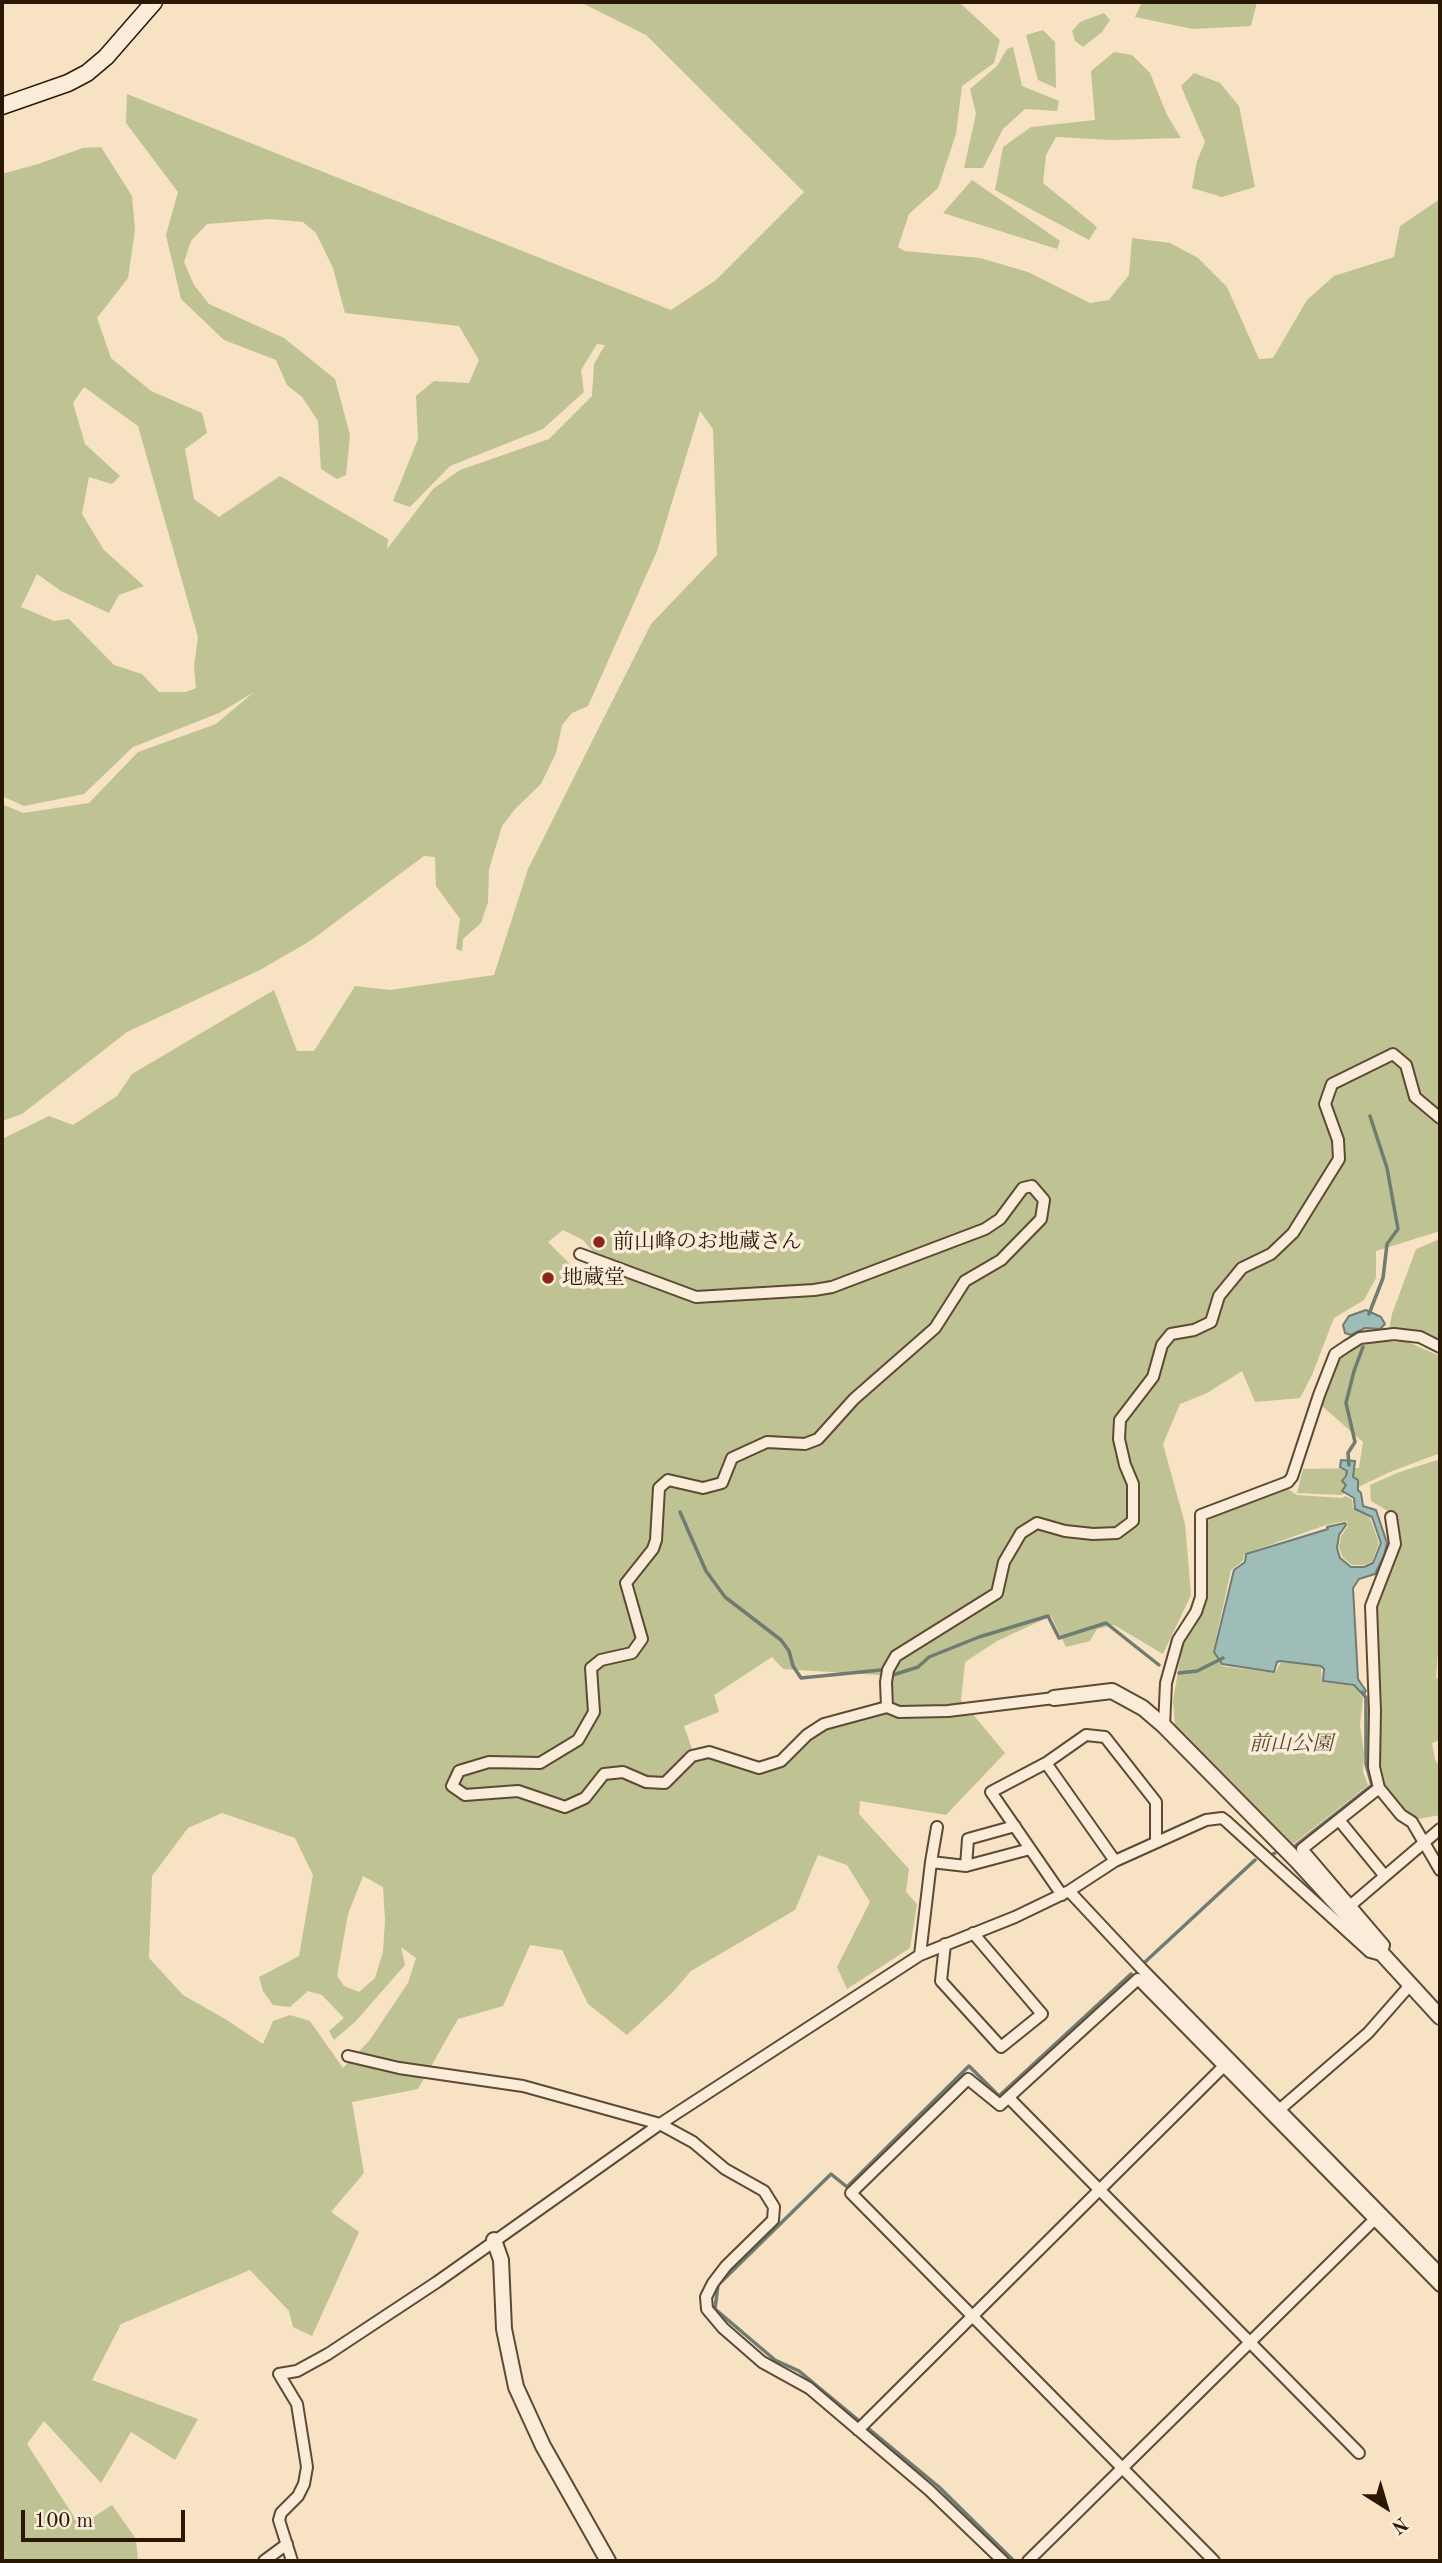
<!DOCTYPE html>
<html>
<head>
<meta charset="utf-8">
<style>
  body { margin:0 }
  #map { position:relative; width:1442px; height:2563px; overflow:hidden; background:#f7e2c3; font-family:"Old Standard TT",serif }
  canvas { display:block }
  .frame { position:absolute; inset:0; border:4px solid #2a1805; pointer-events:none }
  .north { position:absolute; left:1351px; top:2472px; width:70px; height:70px; -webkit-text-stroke:5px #faecd8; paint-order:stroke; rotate:143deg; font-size:19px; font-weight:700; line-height:28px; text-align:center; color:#2a1805 }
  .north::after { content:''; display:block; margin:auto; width:24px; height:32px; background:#2a1805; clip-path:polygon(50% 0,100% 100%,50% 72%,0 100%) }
  .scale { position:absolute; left:21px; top:2510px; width:164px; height:32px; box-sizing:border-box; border:4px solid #2a1805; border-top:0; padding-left:9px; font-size:21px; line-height:24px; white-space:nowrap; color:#2a1805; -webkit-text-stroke:5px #faecd8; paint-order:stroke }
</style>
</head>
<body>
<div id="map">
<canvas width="1442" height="2563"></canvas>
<div class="frame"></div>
<div class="north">N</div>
<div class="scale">100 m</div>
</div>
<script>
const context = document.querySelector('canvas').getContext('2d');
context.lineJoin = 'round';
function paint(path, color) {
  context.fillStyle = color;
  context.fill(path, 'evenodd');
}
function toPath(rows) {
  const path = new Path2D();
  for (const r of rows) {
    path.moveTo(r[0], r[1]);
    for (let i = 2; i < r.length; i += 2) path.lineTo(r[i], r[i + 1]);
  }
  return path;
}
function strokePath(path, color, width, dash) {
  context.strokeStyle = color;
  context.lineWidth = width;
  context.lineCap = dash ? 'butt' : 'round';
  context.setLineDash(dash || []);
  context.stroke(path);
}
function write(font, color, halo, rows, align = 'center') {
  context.font = font + ' "Old Standard TT","Noto Serif JP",serif';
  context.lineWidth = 7;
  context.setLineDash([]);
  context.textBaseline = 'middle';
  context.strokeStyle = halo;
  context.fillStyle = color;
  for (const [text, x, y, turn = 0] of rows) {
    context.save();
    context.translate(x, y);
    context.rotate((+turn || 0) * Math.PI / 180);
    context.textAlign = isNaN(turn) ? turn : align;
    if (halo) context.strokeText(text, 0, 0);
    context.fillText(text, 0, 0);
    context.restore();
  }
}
const green = toPath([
  [580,2,959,2,1000,40,994,63,962,86,956,134,938,188,909,214,898,247,904,251,980,258,1028,272,1090,303,1109,300,1129,275,1132,238,1170,243,1198,258,1227,287,1259,359,1273,358,1307,300,1334,276,1394,257,1400,226,1440,199,1440,1231,1376,1251,1376,1278,1364,1300,1334,1318,1312,1375,1300,1398,1255,1402,1242,1371,1207,1393,1180,1404,1163,1444,1185,1524,1191,1595,1163,1654,1114,1625,1097,1629,1090,1641,1066,1647,1051,1616,997,1641,965,1662,961,1700,1005,1753,946,1815,860,1801,859,1814,909,1869,906,1892,917,1904,910,1948,847,1989,837,1967,870,1902,847,1865,818,1855,795,1910,691,1971,672,1993,627,2035,588,2004,562,1950,530,1945,503,2006,458,2019,418,2089,352,2102,364,2173,331,2212,359,2232,312,2336,293,2327,289,2311,250,2270,121,2324,92,2380,198,2419,175,2460,131,2432,101,2483,44,2421,27,2444,80,2526,112,2505,136,2539,138,2561,2,2561,2,1139,49,1116,73,1125,117,1096,132,1074,274,990,297,1051,314,1051,355,986,390,990,494,975,528,869,651,624,717,555,713,429,700,411,657,551,588,706,572,713,562,725,556,753,541,784,515,809,502,826,489,869,488,902,481,923,463,939,462,951,456,949,460,919,436,886,435,857,424,856,310,941,260,970,127,1032,22,1114,2,1121,2,804,23,813,89,803,138,752,216,724,254,692,219,713,133,747,84,794,24,806,2,796,2,174,38,164,83,148,101,147,132,196,135,230,128,278,97,318,111,358,151,391,202,413,207,433,185,449,194,499,219,517,280,476,388,539,387,549,433,489,460,470,549,439,592,396,594,364,605,345,597,344,581,370,584,392,543,429,450,466,410,507,393,501,418,439,416,396,434,381,469,383,479,360,459,326,345,313,333,268,316,233,303,222,270,219,207,224,191,241,184,262,194,285,209,304,284,338,335,379,350,435,346,475,337,479,321,469,318,421,302,397,287,385,276,360,224,340,181,299,166,235,178,192,126,123,127,94,671,310,716,280,804,192,646,35],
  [84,387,138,426,198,637,194,666,196,688,186,692,159,692,142,674,114,665,69,619,54,621,21,607,37,574,61,591,109,613,119,595,144,586,104,550,82,514,89,477,112,484,120,476,85,444,73,403],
  [563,1230,583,1240,596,1255,596,1267,573,1267,548,1242],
  [772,1657,783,1669,878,1675,891,1680,890,1712,826,1728,756,1772,709,1758,696,1760,684,1726,719,1712,714,1695],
  [222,1813,295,1838,313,1875,299,1956,259,1977,263,1991,273,2005,290,2007,308,1991,322,1995,344,2018,329,2031,334,2040,355,2022,405,1965,401,1947,416,1958,408,1983,369,2041,343,2068,310,2021,290,2015,273,2021,263,2044,225,2019,183,1995,149,1958,152,1876,188,1828],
  [363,1876,383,1887,385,1920,383,1952,375,1978,359,1992,344,1986,337,1976,348,1914],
  [1142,2,1257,2,1251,26,1193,29,1135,17],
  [1104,13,1110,20,1102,32,1083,47,1075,41,1072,31,1080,22],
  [1043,30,1055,42,1056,88,1038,80,1026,35],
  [1013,47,1022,86,1059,101,1057,111,1025,109,1003,129,983,168,964,168,976,114,970,89,997,66,1007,49],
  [1114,52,1132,55,1150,73,1167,115,1181,138,1111,140,1056,137,1046,155,1043,183,1097,227,1089,240,995,190,1003,147,1031,127,1095,120,1091,71],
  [1194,73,1220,83,1239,106,1255,187,1222,197,1192,188,1197,161,1205,142,1181,86],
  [972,180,1060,241,1057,249,943,213],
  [1440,1239,1440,1341,1414,1329,1389,1330,1392,1314,1416,1249],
  [1376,1341,1408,1342,1440,1356,1440,1453,1390,1472,1341,1495,1297,1493,1303,1469,1359,1468,1363,1442,1321,1405,1342,1355,1357,1347],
  [1440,1459,1440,1626,1436,1678,1440,1679,1440,1740,1432,1743,1435,1759,1440,1768,1440,1815,1418,1819,1404,1812,1384,1789,1379,1770,1377,1602,1401,1542,1393,1514,1371,1501,1370,1485,1397,1473],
  [1288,1489,1297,1495,1342,1498,1345,1496,1352,1499,1353,1508,1370,1518,1379,1543,1372,1562,1363,1565,1352,1565,1343,1558,1339,1547,1341,1536,1348,1526,1346,1521,1326,1525,1244,1554,1243,1561,1231,1570,1213,1652,1222,1666,1275,1673,1281,1662,1321,1667,1322,1682,1354,1686,1363,1698,1360,1725,1364,1753,1363,1772,1368,1785,1292,1845,1175,1726,1173,1701,1183,1642,1203,1608,1207,1593,1206,1523,1214,1516]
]);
const water = toPath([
  [1366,1310,1381,1317,1385,1324,1380,1329,1365,1328,1351,1335,1345,1333,1343,1325,1349,1316,1366,1310],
  [1341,1460,1355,1461,1353,1477,1358,1480,1358,1490,1361,1493,1363,1506,1376,1510,1387,1543,1384,1556,1375,1574,1359,1579,1353,1588,1358,1679,1366,1691,1363,1695,1354,1685,1323,1681,1324,1669,1321,1666,1280,1661,1277,1662,1274,1672,1222,1664,1214,1652,1234,1570,1245,1562,1246,1554,1328,1529,1327,1527,1345,1523,1346,1525,1339,1535,1337,1548,1340,1558,1351,1567,1364,1567,1373,1563,1381,1543,1372,1517,1355,1509,1354,1498,1342,1491,1346,1485,1342,1481,1346,1476,1347,1471,1340,1467,1341,1460]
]);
const stream = toPath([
  [1369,1314,1383,1278,1387,1244,1398,1229,1387,1168,1370,1116],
  [1349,1465,1348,1453,1355,1442,1346,1403,1354,1371,1363,1347],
  [680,1512,706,1571,725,1597,781,1640,789,1651,793,1666,801,1678,881,1670],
  [1179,1673,1197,1671,1223,1658],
  [893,1675,918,1667,929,1657,979,1637,1048,1616,1059,1638,1106,1623,1159,1665],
  [1295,1846,1372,1785,1366,1764,1366,1698,1362,1692],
  [1273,1854,1275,1853],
  [1145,1962,1255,1860],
  [1014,2561,939,2487,799,2371,775,2360,715,2309,718,2285,831,2174,847,2187,969,2066,999,2096,1131,1974]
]);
const minor = toPath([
  [580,1254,696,1297,814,1290,832,1287,985,1229,1000,1219,1023,1188,1032,1186,1044,1200,1041,1219,1001,1260,965,1281,935,1328,854,1399,818,1439,805,1444,767,1442,732,1458,722,1483,703,1488,668,1480,659,1488,656,1540,653,1549,626,1583,642,1639,632,1653,601,1660,591,1668,594,1712,578,1740,540,1763,489,1762,459,1771,452,1786,465,1795,518,1791,565,1807,585,1798,604,1774,623,1772,646,1782,665,1783,692,1756,709,1752,759,1768,781,1761,807,1735,824,1724,887,1707],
  [1391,1517,1395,1544,1371,1606,1375,1711,1374,1767,1379,1788,1401,1815,1412,1822,1440,1870],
  [1054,1698,948,1711,899,1712,887,1707,886,1682,888,1670,896,1656,997,1593,1004,1562,1021,1533,1037,1523,1065,1531,1093,1534,1117,1533,1133,1521,1133,1484,1125,1465,1119,1439,1120,1420,1153,1377,1162,1345,1171,1334,1194,1330,1211,1322,1219,1296,1242,1268,1271,1254,1293,1233,1339,1159,1338,1140,1325,1104,1332,1084,1393,1054,1406,1065,1415,1097,1440,1118],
  [1164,1726,1166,1683,1178,1640,1196,1612,1201,1597,1201,1515,1288,1482,1292,1477,1319,1395,1335,1354,1347,1346,1360,1338,1394,1334,1420,1337,1440,1347],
  [1046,1763,1115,1861],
  [1339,1820,1384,1875],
  [931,1862,966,1866,1030,1849],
  [966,1866,968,1839,1015,1826],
  [1069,1891,1142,1969,1440,2273],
  [1062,1895,991,1792,1046,1763,1086,1735,1105,1737,1156,1802,1156,1842],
  [1351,1905,1440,1829],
  [945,1944,941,1981,1001,2047,1042,2014,973,1933],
  [920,1955,931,1862,937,1827],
  [348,2056,399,2068,523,2086,660,2124,693,2142,725,2169,764,2191,774,2207,773,2220,726,2266,713,2283,706,2297,707,2309,723,2328,762,2362,809,2388,929,2490,1003,2561],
  [1009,2098,1359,2453],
  [1279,2110,1368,2033,1411,1984],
  [858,2430,1228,2062],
  [264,2561,287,2544],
  [292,2561,279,2520,281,2513,298,2496,304,2484,307,2467,297,2404,279,2374,297,2371,328,2354,437,2282,660,2124,920,1955,1015,1917,1069,1891,1115,1861,1206,1820,1222,1818,1226,1821,1370,1952,1381,1955,1384,1945,1302,1849,1379,1788],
  [1028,2561,1375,2219],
  [1214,2561,851,2193,968,2079,1000,2105,1138,1979,1440,2286]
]);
const tertiary = toPath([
  [1054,1698,1112,1691,1143,1708,1164,1726,1297,1861,1440,2017],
  [494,2240,501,2260,504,2329,516,2387,543,2446,608,2561]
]);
const secondary = toPath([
  [2,106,68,83,87,73,106,57,154,2]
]);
const markers = [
  [599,1242,7,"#8f2418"],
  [548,1278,7,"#8f2418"]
];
const poiNames = [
  ["前山峰のお地蔵さん",613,1242],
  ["地蔵堂",562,1278]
];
const parkNames = [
  ["前山公園",1291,1744]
];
paint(green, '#bfc292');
paint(water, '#9ebdb9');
strokePath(water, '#707b71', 2);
strokePath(stream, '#707b71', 3.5);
strokePath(minor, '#5d4a34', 14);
strokePath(tertiary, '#5d4a34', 18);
strokePath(secondary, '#2a1805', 19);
strokePath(minor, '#faecd8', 10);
strokePath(tertiary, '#faecd8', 14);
strokePath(secondary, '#faecd8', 16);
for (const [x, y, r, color] of markers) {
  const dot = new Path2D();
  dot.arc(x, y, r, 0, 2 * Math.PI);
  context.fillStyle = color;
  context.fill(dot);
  strokePath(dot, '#faecd8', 2.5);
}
write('21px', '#2a1805', '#faecd8', poiNames, 'left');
write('italic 21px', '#574b2f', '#faecd8', parkNames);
</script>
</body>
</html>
